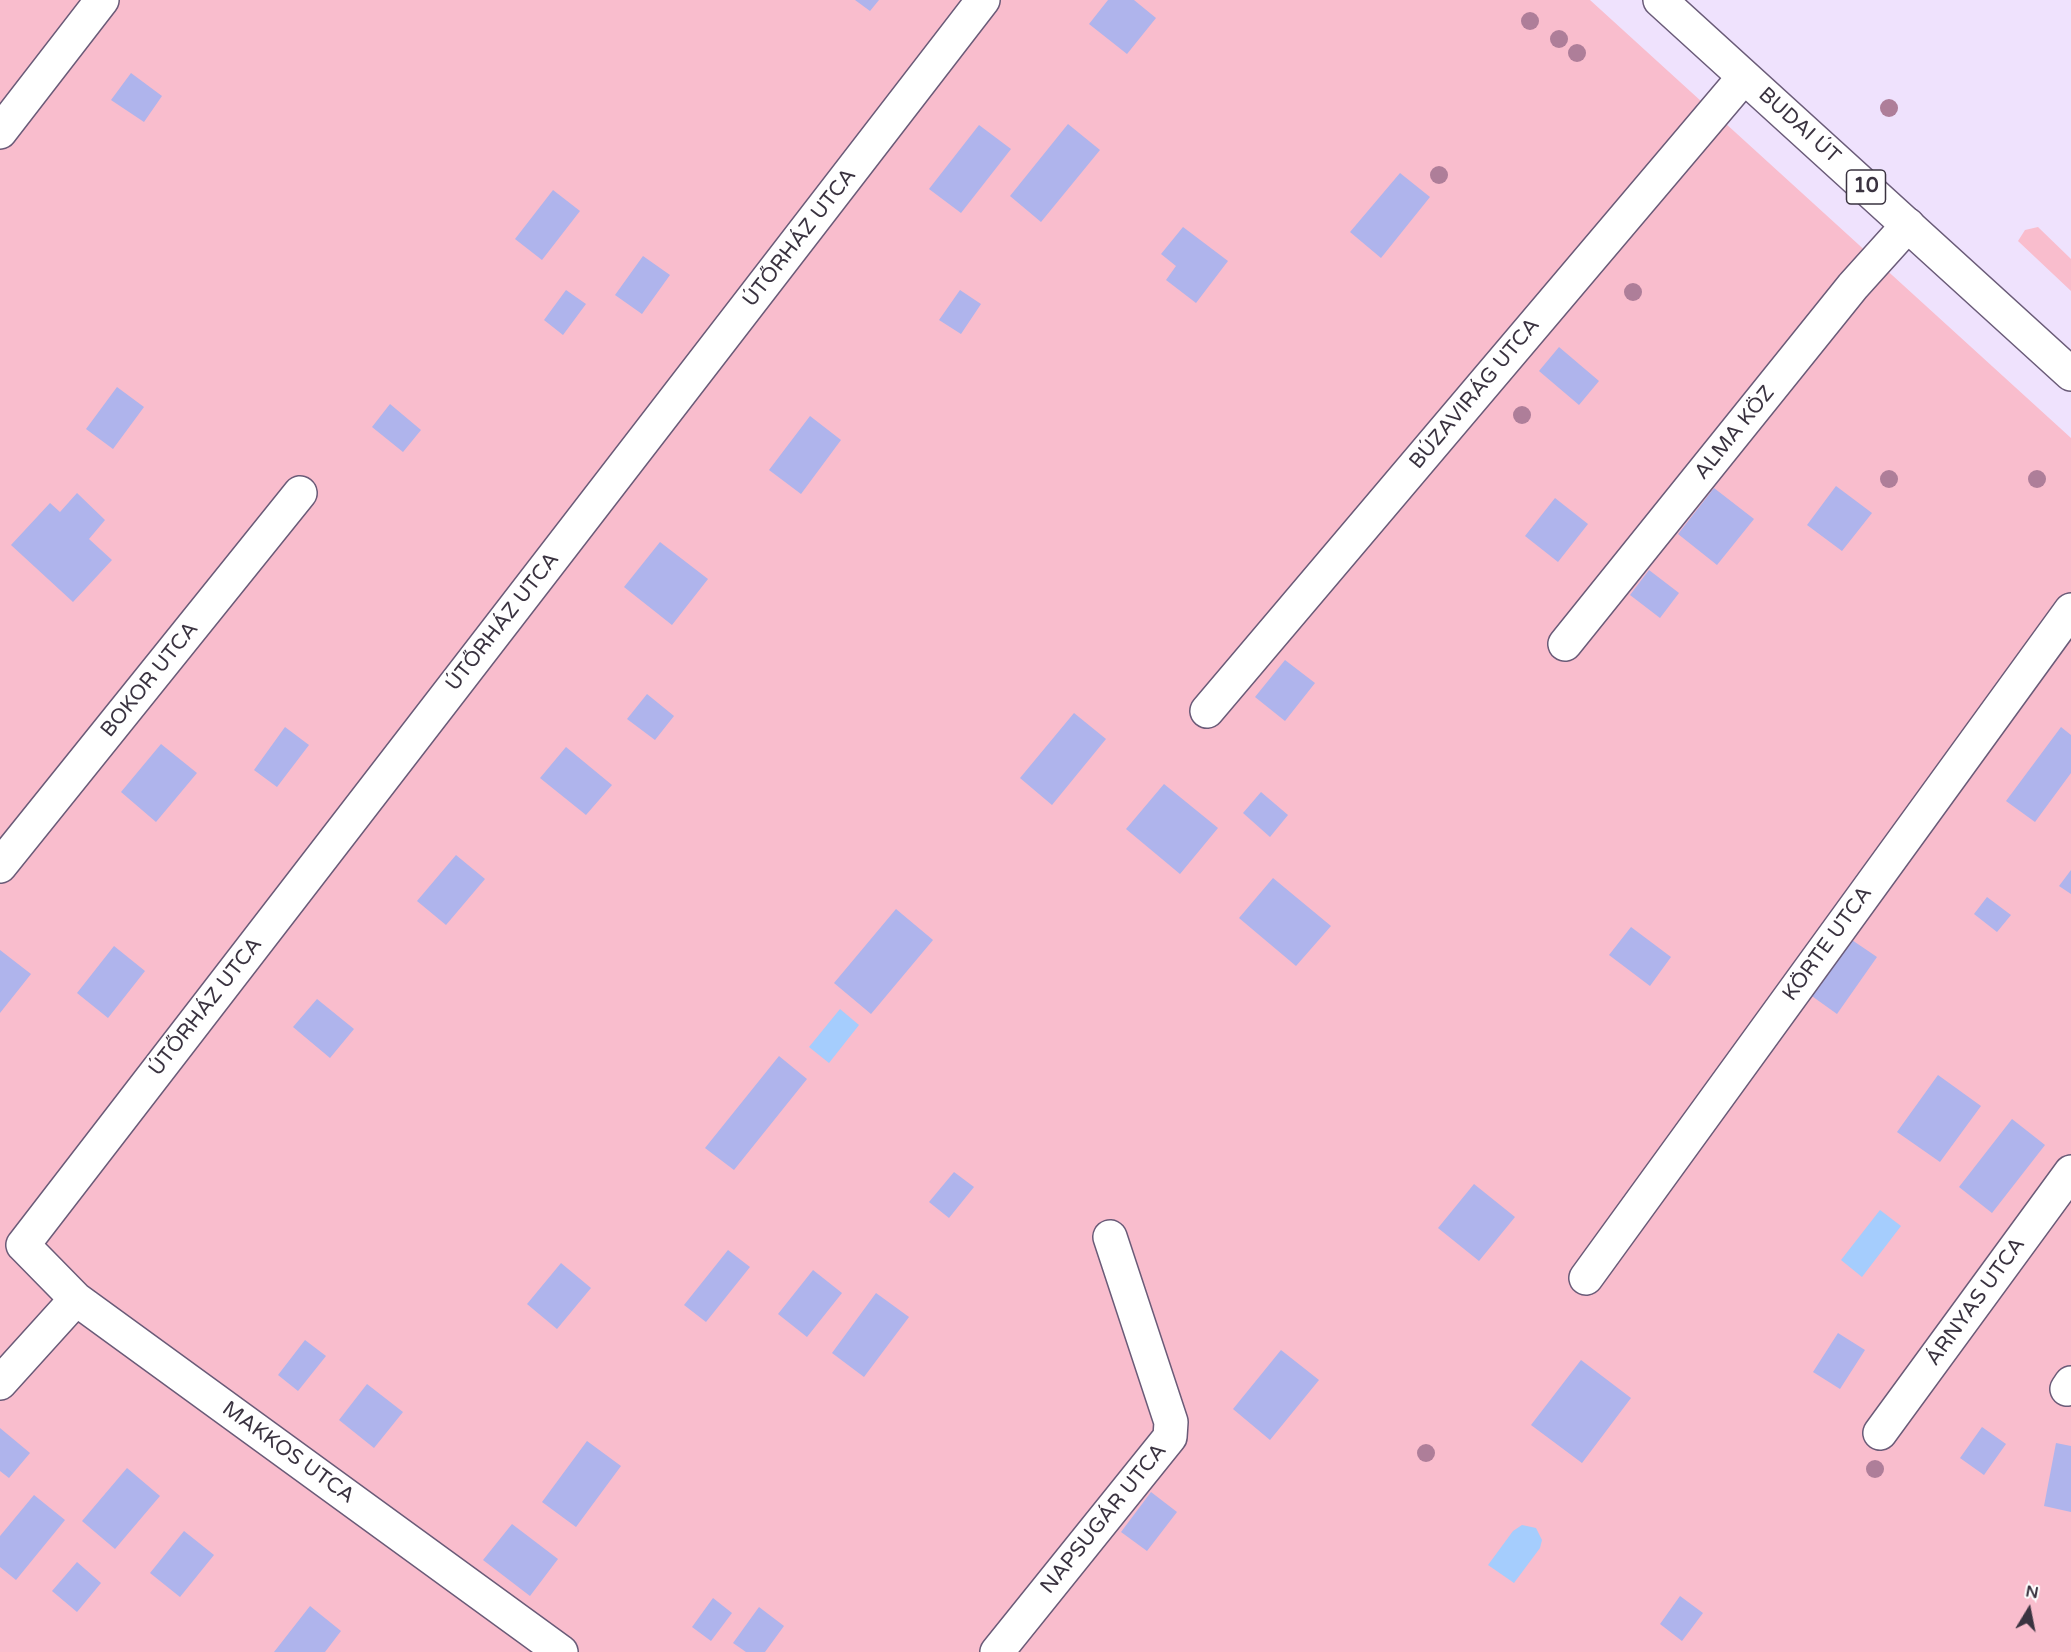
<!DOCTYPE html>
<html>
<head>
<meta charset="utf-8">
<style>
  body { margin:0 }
  #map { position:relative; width:2071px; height:1652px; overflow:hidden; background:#efe2fd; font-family:"Varela Round",sans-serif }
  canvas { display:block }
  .north { position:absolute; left:1999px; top:1580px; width:60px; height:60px; -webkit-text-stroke:4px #fff; paint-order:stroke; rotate:10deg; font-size:16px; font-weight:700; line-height:24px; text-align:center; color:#3a3340 }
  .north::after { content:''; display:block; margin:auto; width:21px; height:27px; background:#3a3340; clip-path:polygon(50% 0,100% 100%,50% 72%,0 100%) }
</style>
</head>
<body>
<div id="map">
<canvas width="2071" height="1652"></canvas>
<div class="north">N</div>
</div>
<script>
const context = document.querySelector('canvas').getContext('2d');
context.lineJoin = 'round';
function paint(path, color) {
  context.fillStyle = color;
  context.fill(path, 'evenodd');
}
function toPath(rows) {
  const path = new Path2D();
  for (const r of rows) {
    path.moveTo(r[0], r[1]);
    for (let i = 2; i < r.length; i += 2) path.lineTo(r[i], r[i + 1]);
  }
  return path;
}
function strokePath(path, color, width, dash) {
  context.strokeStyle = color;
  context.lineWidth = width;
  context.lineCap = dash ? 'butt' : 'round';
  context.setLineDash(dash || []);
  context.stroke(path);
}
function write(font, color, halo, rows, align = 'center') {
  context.font = font + ' "Varela Round",sans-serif';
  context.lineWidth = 4.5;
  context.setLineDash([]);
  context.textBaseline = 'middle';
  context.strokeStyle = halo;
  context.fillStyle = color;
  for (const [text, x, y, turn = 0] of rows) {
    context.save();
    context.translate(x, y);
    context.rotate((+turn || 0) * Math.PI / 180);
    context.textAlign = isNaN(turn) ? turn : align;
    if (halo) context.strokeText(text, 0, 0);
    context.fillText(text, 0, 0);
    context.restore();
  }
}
const green = toPath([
  [0,0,1590,0,2071,438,2071,1652,0,1652],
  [2038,227,2071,259,2071,291,2018,241,2025,230]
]);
const water = toPath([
  [840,1009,859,1025,829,1063,809,1047],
  [1880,1210,1901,1226,1862,1277,1841,1260],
  [1522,1525,1536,1528,1542,1540,1540,1548,1514,1583,1488,1565,1513,1531]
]);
const building = toPath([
  [855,0,879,0,870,11],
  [1108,0,1134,0,1156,18,1127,54,1089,24],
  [131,73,162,96,144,122,111,100],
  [1068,124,1100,150,1041,222,1010,196],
  [979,125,1011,149,961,213,929,189],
  [1400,173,1430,197,1381,258,1350,232],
  [553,190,580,211,542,260,515,239],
  [1183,227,1228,261,1196,303,1166,280,1176,266,1161,254],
  [643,256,670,275,642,314,615,295],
  [566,290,586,304,563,335,544,320],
  [960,290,981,304,961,334,939,320],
  [1559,347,1599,381,1579,405,1539,371],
  [117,387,144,407,113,449,86,429],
  [390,404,421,430,403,452,372,427],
  [810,416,841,440,801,494,769,470],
  [1836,486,1872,513,1842,551,1807,525],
  [1714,488,1754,519,1717,565,1678,534],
  [77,493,105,520,89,539,112,560,73,602,11,545,50,503,60,512],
  [1555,498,1588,524,1558,562,1525,536],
  [660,542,708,579,672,625,624,587],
  [1649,570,1679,593,1660,618,1630,595],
  [1285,660,1315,683,1285,721,1255,697],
  [647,694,674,716,655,740,627,719],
  [1074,713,1106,739,1052,805,1020,778],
  [285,727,309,745,277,787,254,770],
  [2061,727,2071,735,2071,773,2035,822,2006,801],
  [161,744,197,773,156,822,121,792],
  [566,747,612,785,586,815,540,778],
  [1164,784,1218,828,1180,874,1126,829],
  [1261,792,1288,815,1270,837,1243,813],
  [456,855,485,879,446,925,417,901],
  [2071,870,2071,894,2059,886],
  [1273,878,1331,926,1296,966,1239,918],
  [1987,897,2011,915,1997,932,1974,914],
  [896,909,933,940,871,1014,834,983],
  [1631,927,1671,957,1650,986,1609,955],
  [1849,938,1877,957,1837,1014,1809,994],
  [114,946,145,971,108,1018,77,993],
  [0,950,31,974,0,1013],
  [317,999,354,1029,330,1058,293,1027],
  [779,1056,807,1079,734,1170,705,1148],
  [1938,1075,1981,1106,1940,1162,1897,1132],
  [2012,1119,2045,1145,1992,1213,1959,1187],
  [954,1172,974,1187,949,1218,929,1202],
  [1474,1184,1515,1217,1479,1261,1438,1228],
  [728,1250,750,1267,706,1322,684,1305],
  [561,1263,591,1288,557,1329,527,1304],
  [813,1270,842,1293,807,1337,778,1314],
  [876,1293,909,1317,864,1377,832,1353],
  [1838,1333,1865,1350,1840,1389,1813,1372],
  [305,1340,326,1356,298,1391,278,1375],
  [1281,1350,1319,1380,1270,1440,1233,1409],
  [1581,1360,1631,1398,1582,1463,1531,1425],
  [367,1384,403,1412,374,1448,339,1420],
  [1982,1427,2006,1444,1984,1475,1960,1458],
  [0,1428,30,1453,9,1478,0,1471],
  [587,1441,621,1466,576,1527,542,1502],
  [2056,1443,2071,1446,2071,1512,2044,1506],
  [127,1468,160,1496,115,1549,82,1521],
  [1151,1492,1177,1512,1147,1551,1121,1532],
  [34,1495,65,1520,16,1580,0,1567,0,1536],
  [512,1524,558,1559,530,1596,483,1560],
  [184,1531,214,1555,180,1597,150,1573],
  [77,1562,101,1583,77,1612,52,1591],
  [1680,1596,1703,1613,1682,1641,1660,1624],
  [713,1598,732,1613,711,1641,692,1627],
  [310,1606,341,1631,325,1652,274,1652],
  [759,1607,784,1626,765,1652,746,1652,733,1643]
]);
const minor = toPath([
  [0,132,102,0],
  [1565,644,1853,286,1908,225],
  [1207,711,1744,77],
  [0,866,300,493],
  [23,1245,983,0],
  [23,1245,76,1299,561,1652],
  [1586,1278,2071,610],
  [0,1383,76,1299],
  [2067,1389,2071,1383],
  [1880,1433,2071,1172],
  [997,1652,1170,1437,1171,1422,1110,1237]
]);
const primary = toPath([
  [1660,0,2071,374]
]);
const trees = [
  [1530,21],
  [1559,39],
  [1577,53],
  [1889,108],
  [1439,175],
  [1633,292],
  [1522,415],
  [1889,479],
  [2037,479],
  [1426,1453],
  [1875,1469]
];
const shields = [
  [1866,187,39]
];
const shieldNames = [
  ["10",1866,187]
];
const streetNames = [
  ["BUDAI ÚT",1799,126,42],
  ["ÚTŐRHÁZ UTCA",800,238,-52],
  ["BÚZAVIRÁG UTCA",1475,394,-50],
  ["ALMA KÖZ",1735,433,-51],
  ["ÚTŐRHÁZ UTCA",503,622,-52],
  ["BOKOR UTCA",150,680,-51],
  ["KÖRTE UTCA",1828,944,-54],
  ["ÚTŐRHÁZ UTCA",206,1007,-52],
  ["ÁRNYAS UTCA",1976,1302,-54],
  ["MAKKOS UTCA",288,1453,36],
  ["NAPSUGÁR UTCA",1104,1519,-51]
];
paint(green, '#f9bdcd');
paint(water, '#a5cdfd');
paint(building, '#afb4ec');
strokePath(minor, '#6a5b78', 36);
strokePath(primary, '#6a5b78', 36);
strokePath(minor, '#fff', 33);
strokePath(primary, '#fff', 33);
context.fillStyle = '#ae7e99';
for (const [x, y] of trees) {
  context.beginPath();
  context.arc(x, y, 9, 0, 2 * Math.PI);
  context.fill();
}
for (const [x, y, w] of shields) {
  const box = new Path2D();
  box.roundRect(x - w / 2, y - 17, w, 34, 4.5);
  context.fillStyle = '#fff';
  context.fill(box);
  strokePath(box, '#3a3340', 1.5);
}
write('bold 20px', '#3a3340', null, shieldNames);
write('21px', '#3a3340', '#fff', streetNames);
</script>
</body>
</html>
